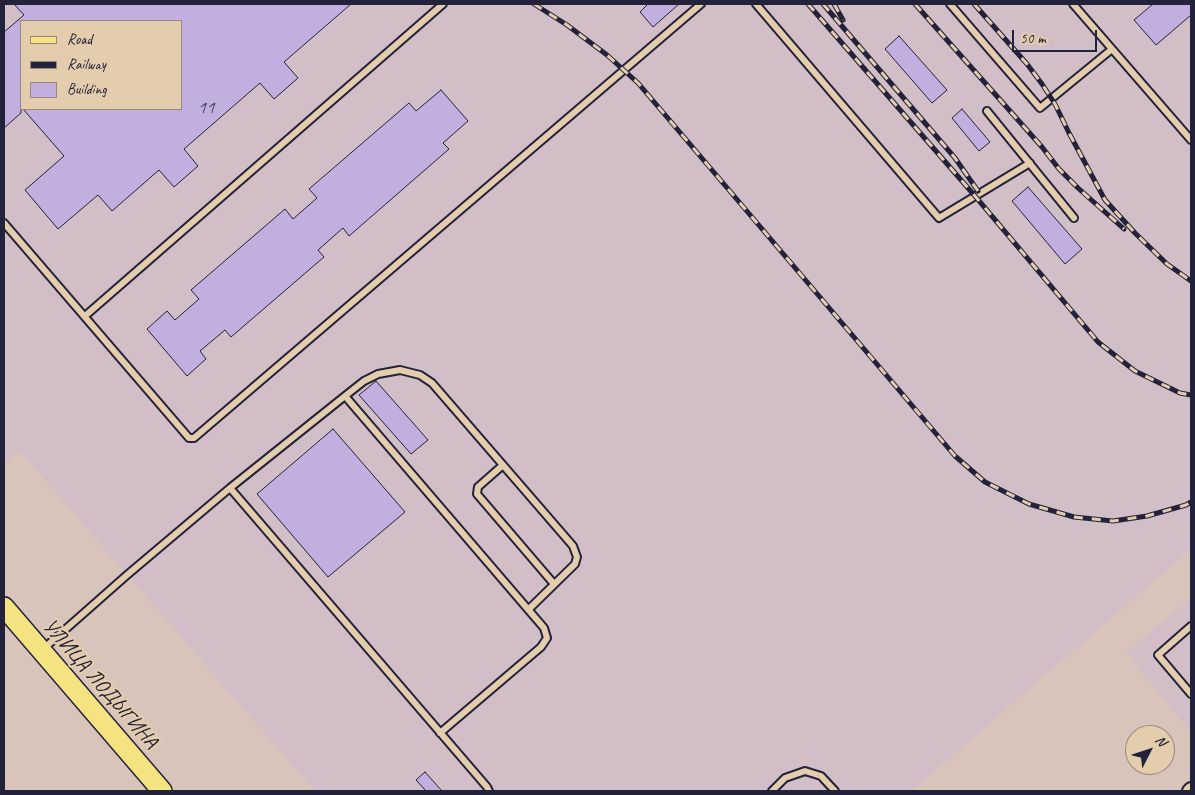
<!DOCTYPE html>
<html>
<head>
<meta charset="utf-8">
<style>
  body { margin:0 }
  #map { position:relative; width:1195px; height:795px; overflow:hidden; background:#d9c4bb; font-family:Caveat,sans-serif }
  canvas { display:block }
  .frame { position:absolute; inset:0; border:5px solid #22223b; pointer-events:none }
  .legend { position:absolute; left:20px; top:20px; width:162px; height:90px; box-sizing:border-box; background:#e3cdac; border:1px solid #96897f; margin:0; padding:6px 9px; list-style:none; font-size:15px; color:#22223b }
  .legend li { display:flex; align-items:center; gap:10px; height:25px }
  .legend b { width:25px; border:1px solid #96897f }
  .north { position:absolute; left:1125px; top:725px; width:50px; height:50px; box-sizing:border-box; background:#e3cdac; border:1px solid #96897f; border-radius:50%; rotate:49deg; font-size:14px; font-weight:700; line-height:20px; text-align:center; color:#22223b }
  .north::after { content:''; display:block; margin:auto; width:18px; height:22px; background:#22223b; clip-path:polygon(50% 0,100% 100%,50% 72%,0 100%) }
  .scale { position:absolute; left:1012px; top:30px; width:85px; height:22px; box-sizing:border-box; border:2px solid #22223b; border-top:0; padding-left:6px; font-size:15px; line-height:18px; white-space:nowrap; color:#22223b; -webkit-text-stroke:4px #e3cdac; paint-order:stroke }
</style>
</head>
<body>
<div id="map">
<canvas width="1195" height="795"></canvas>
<div class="frame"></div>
<ul class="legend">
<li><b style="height:6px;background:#f5e382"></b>Road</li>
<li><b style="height:6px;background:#22223b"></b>Railway</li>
<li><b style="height:14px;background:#c2afdf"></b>Building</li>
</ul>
<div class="north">N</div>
<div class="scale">50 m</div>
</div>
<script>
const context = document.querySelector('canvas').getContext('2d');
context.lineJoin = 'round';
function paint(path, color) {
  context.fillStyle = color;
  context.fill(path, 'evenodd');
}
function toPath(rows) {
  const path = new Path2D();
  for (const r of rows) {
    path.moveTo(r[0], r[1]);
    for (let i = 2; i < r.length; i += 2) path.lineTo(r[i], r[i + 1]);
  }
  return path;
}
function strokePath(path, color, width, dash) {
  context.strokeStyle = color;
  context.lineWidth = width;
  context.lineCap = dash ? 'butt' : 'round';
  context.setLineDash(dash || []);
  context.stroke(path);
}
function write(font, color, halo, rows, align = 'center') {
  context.font = font + ' Caveat,sans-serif';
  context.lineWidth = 4.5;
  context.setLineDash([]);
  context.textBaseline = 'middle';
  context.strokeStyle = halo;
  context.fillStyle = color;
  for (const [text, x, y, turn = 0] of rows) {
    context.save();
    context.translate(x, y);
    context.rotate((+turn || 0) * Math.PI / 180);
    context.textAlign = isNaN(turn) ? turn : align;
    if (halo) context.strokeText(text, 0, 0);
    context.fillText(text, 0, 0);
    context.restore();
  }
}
const built = toPath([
  [4,4,1191,4,1191,549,911,791,315,791,20,451,4,464],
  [21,21,181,21,181,109,21,109],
  [1191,598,1191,732,1126,653]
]);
const building = toPath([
  [14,4,351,4,284,62,298,78,274,99,260,83,184,149,198,166,174,187,159,170,112,211,98,195,58,229,25,190,64,156,23,109,181,109,181,21,21,21,21,113,4,128,4,32,24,15,14,4],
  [648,4,679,4,653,27,640,12,648,4],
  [1153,4,1191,4,1191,15,1156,45,1134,20,1153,4],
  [899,36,947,90,932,103,885,49,899,36],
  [441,90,468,121,443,143,449,149,349,236,343,228,318,250,324,257,231,337,225,330,200,351,206,359,187,376,147,329,167,311,175,320,199,299,191,290,285,209,293,219,317,198,309,189,409,103,416,111,441,90],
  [962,109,990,142,979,151,952,118,962,109],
  [1028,187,1082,249,1065,264,1012,201,1028,187],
  [376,381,428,440,411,454,359,395,376,381],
  [333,429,405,512,328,577,257,494,333,429],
  [425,772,442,791,426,791,416,780,425,772]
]);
const lane = toPath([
  [756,4,939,218,1030,163],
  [950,4,1040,108,1112,49],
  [1073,4,1191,140],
  [987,111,1074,218],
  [4,223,189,438,194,438,701,4],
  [85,316,443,4],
  [345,396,364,381,378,374,400,370,420,375,432,383,573,546,577,557,575,564,529,609],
  [503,465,478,487,477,494,554,584],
  [230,488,487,787,489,791],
  [1191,626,1158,655,1191,694],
  [42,650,127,575,230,488,345,396,544,628,547,638,541,647,440,733],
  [772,791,785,778,805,771,821,776,835,791]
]);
const street = toPath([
  [1189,791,1191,789]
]);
const primary = toPath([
  [4,607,162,791]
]);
const rail = toPath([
  [534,4,567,25,607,55,638,83,955,456,985,482,1029,504,1074,517,1113,521,1147,516,1186,505,1191,502],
  [808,4,975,196,1098,342,1135,371,1180,393,1191,395],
  [823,4,955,158,978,191],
  [834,4,843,20],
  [915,4,1042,147,1059,169,1078,188,1124,229],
  [974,4,1027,64,1042,84,1055,104,1069,133,1105,200,1135,233,1167,264,1191,281]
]);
const numberNames = [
  ["11",206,108]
];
const streetNames = [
  ["УЛИЦА ЛОДЫГИНА",100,684,49]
];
paint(built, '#d2bec6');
paint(building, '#c2afdf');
strokePath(building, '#22223b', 1);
strokePath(lane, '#22223b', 10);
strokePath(street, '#22223b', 16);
strokePath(primary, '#22223b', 22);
strokePath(lane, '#e3cdac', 6);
strokePath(street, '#e3cdac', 12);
strokePath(primary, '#f5e382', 19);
strokePath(rail, '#22223b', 5);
strokePath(rail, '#e3cdac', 3, [9]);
write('19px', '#4a4564', null, numberNames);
write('21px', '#22223b', '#e3cdac', streetNames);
</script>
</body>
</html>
